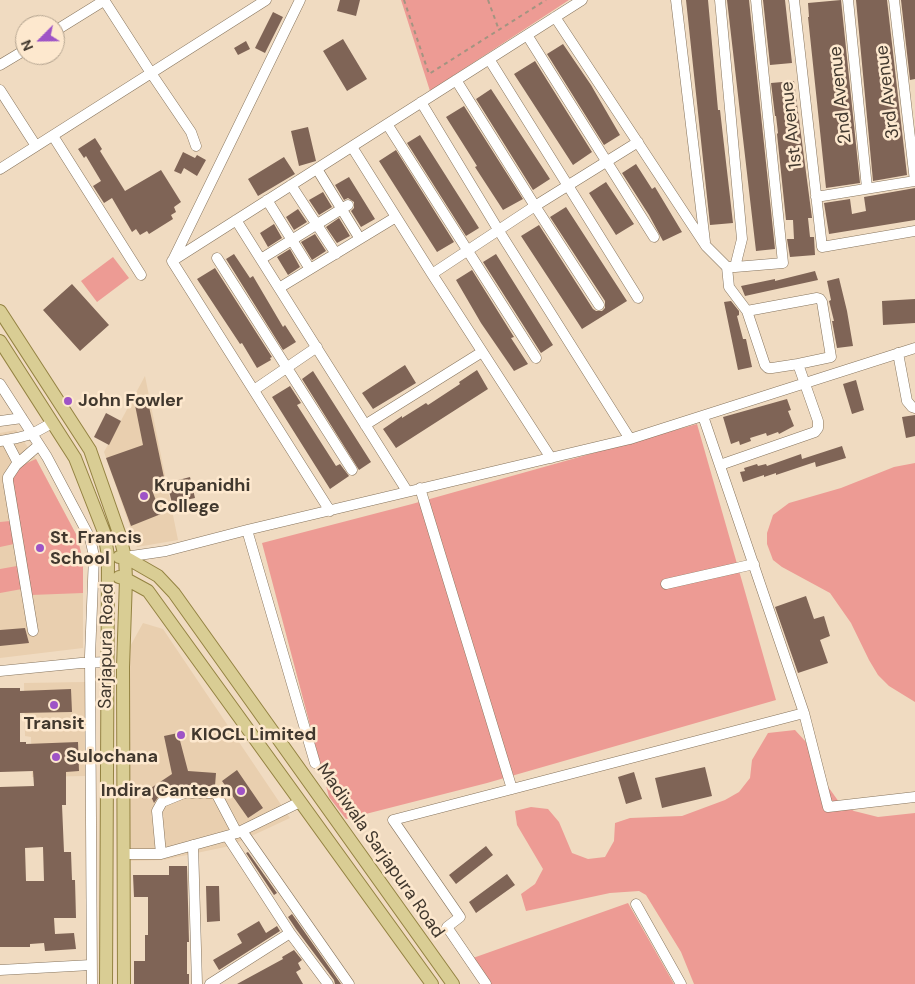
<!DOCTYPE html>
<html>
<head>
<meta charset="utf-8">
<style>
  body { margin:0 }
  #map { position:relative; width:915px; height:984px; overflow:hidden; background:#f0dbc1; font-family:"DM Sans",sans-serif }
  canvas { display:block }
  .north { position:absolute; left:15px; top:15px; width:50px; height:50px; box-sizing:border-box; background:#fde8ce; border:1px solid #b2a28e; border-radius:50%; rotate:247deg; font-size:14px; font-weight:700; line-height:20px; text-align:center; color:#41382e }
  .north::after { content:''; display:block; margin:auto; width:18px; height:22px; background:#9e53c6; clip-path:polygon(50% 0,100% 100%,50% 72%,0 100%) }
</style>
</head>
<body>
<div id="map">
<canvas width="915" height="984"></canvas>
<div class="north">N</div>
</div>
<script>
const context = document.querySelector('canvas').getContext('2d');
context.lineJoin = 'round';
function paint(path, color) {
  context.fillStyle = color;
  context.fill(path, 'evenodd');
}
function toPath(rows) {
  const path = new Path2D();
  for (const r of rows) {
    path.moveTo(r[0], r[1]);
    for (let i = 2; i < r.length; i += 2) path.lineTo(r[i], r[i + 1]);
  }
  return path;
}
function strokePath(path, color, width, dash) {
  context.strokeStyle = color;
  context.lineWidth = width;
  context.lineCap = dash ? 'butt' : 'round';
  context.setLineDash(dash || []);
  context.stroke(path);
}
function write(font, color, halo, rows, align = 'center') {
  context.font = font + ' "DM Sans",sans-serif';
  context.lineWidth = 5;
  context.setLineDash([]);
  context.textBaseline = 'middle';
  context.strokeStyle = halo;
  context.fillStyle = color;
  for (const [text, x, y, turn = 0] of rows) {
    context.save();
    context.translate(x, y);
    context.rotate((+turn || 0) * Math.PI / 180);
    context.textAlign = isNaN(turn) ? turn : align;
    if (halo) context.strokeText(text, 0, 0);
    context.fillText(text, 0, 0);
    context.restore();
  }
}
const built = toPath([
  [145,376,178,540,137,547,104,452],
  [16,430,36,459,77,536,83,561,83,648,0,658,0,433],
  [143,623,163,629,290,818,230,846,163,860,127,861,127,652],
  [85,682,85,776,32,777,31,737,25,736,24,683]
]);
const green = toPath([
  [401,0,569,0,430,91],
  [113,257,129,278,97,302,81,281],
  [697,424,776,700,487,783,346,819,329,797,262,543,412,504],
  [36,459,77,536,83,561,83,593,31,595,9,471],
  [915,463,915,702,889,686,878,675,869,660,851,623,830,593,782,567,773,560,767,544,767,533,773,515,789,503,841,488,894,467],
  [10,521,14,544,0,547,0,522],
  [17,566,22,589,0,593,0,569],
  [795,730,806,742,819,774,839,802,854,811,878,817,915,813,915,984,694,984,681,952,646,895,639,891,610,893,526,911,521,894,535,884,543,869,517,825,515,811,531,807,548,809,559,822,572,853,588,859,605,857,614,841,615,823,630,818,682,816,725,800,739,792,750,778,752,760,768,733],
  [628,903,674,984,491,984,473,958]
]);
const building = toPath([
  [340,0,360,0,356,16,337,11],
  [686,0,708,0,718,110,720,110,733,223,710,225],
  [727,0,749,0,775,249,756,251],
  [763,0,785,0,792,63,770,65],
  [841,0,860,183,826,188,808,17,809,17,808,3],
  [856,0,887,0,907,175,873,181],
  [901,0,915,0,915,79,910,80],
  [273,12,283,17,265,53,255,48],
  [343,39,367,79,347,91,323,51],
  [246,41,250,49,238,55,234,48],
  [563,44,591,85,620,135,604,145,547,54],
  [535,61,592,152,573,165,514,74],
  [794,81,812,218,808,218,810,237,814,237,815,255,790,257,787,239,794,239,793,220,786,220,777,134,778,133,776,116,775,116,771,83],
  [491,89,550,179,533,190,476,99],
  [464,106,523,199,503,210,475,167,477,166,446,117],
  [308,127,316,161,299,166,291,131],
  [420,135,479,228,466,236,407,143],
  [95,138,102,149,100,151,125,191,161,170,181,202,174,207,176,212,171,215,173,219,149,234,147,231,140,235,136,229,132,232,112,198,104,203,93,186,101,181,86,156,84,158,78,149],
  [396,150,454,242,437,252,379,161],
  [183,152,195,158,197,155,206,160,197,176,184,168,181,174,174,171],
  [284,157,295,174,258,196,248,179],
  [636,164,652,189,655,187,682,232,663,241,649,215,622,173],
  [349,177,375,219,361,227,351,211,354,208,354,202,348,198,344,200,335,185],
  [606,182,634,224,616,235,589,193],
  [915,188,915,220,829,234,824,203,850,199,852,214,866,211,864,197],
  [323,192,332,207,319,215,309,200],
  [566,207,627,301,582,329,521,236,539,225,593,309,596,311,602,311,605,308,605,301,550,217],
  [298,209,307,222,294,230,286,217],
  [339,218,350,236,337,243,326,227],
  [274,224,282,238,268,247,260,233],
  [315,234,326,251,312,260,301,242],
  [290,249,300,267,288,275,277,257],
  [234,254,250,278,253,276,283,327,285,325,296,342,283,350,226,259],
  [496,254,553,345,541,353,483,262],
  [215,268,272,357,270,358,271,360,257,368,242,343,240,344,197,279],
  [472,270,514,337,511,338,528,364,514,371,481,323,456,280],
  [815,271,818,280,745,296,741,286,775,279,775,281],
  [839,278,847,311,853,346,837,348,832,321,834,321,829,301,831,300,827,281],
  [72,284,109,325,80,351,43,310],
  [915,299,915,323,883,325,882,301],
  [731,301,739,311,739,315,737,316,743,339,746,339,752,367,738,370,724,302],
  [405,365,416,383,373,409,362,393],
  [477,370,488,389,396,448,383,429,402,416,402,418,426,403,428,405,460,384,459,382],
  [313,371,371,462,359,470,302,379],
  [856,380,864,410,852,414,843,384],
  [290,386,301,403,297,405,336,466,340,464,349,476,330,489,272,397],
  [147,397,166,487,152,490,161,514,131,526,106,458,143,445,134,400],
  [787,399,791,410,788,411,794,426,779,434,778,432,767,436,766,433,750,438,751,441,740,445,739,441,731,444,723,417],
  [106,413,121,421,109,445,94,437],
  [915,415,915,436,906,438,902,417],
  [842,446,846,458,816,467,815,462,776,475,776,473,764,477,764,475,743,482,740,472,745,471,744,468,757,464,758,466,766,464,767,466,801,454,802,459],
  [190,477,195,498,172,503,167,483],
  [806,596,814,619,824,616,830,636,820,640,828,663,798,673,775,607],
  [25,628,29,643,0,646,0,630],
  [0,688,20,688,20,691,71,689,72,712,20,713,20,742,26,742,26,744,78,742,79,771,66,772,66,805,62,805,64,852,71,852,72,880,75,880,76,918,54,918,55,934,74,933,76,949,45,951,44,943,30,944,30,947,0,947,0,787,34,786,33,771,0,772],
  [43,847,44,881,26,881,25,848],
  [178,733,188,771,216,773,215,786,182,787,159,796,154,803,148,790,172,774,164,736],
  [705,767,712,796,662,808,655,778],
  [237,770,263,808,248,818,222,781],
  [634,772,642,799,626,804,618,777],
  [486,846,493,855,456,884,449,875],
  [248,852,277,893,274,895,246,853],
  [169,866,187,866,189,942,187,942,187,974,189,974,189,984,134,984,134,961,145,961,145,935,148,935,148,897,134,897,133,875,169,875],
  [507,874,515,885,476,913,469,902],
  [206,886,219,886,220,921,207,922],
  [292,914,341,984,335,984,334,980,296,929,288,917],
  [259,921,266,933,277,926,280,931,219,970,213,960,242,943,237,934],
  [294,950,302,960,298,963,301,969,296,972,303,984,237,984,283,959,282,957]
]);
const path = toPath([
  [404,0,429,74,546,0],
  [488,0,499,30]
]);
const minor = toPath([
  [104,0,151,73,191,132,196,146],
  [676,0,705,242],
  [720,0,742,239,735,267,730,267],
  [794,0,822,247,915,231],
  [848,0,867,188],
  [894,0,915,181],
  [555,17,706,246,727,267,729,287,747,311],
  [55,31,105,0],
  [527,35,654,237],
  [489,59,638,298],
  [0,65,25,50],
  [456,80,535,206,599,305],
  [0,90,36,146],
  [421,102,499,231,630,439],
  [387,124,536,358],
  [53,136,141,275],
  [352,147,432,274,551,458],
  [0,169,266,0],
  [317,169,360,239],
  [291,185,336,254],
  [816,197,915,181],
  [267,200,310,269],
  [236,220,407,491],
  [217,258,352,470],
  [261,259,348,205],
  [173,260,300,0],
  [172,261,582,0],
  [172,261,330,511],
  [735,267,783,263,756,0],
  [432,274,535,206,638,142],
  [279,288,396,217],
  [898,353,907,401,912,407,915,408],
  [0,384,47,457,90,538,94,556,90,656,92,984],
  [254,390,317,347],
  [703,416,804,713,828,807,915,797],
  [0,421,22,418],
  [365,425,482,352],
  [6,440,18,463],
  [0,441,17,438,32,434,52,423],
  [720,465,815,432,818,428,818,421,798,364,772,368,768,368,765,365,747,311,817,298,820,299,822,302,831,357,798,364],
  [420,488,512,789],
  [247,530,315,763],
  [125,557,166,551,247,530,630,439,915,348],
  [666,584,754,564],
  [33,631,8,481,8,477,16,465,39,445],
  [0,671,81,663,108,662],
  [242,831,349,984],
  [227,836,290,933,328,984],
  [193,845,197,984],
  [124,854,161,854,237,833,300,802],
  [161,854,157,811,162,802,184,793,216,793,237,833],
  [636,904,681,984],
  [0,970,91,965],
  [210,984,290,933],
  [486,984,447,927,460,917,393,820,804,713]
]);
const major = toPath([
  [0,311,90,450,119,533,125,557,126,579,123,667,124,984],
  [0,341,75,458,104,532,108,556,106,984],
  [119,557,125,557,158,576,174,593,453,984],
  [119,577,126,579,148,591,432,984]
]);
const markers = [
  [68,401,5,"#9e53c6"],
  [144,496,5,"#9e53c6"],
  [40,548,5,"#9e53c6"],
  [54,705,5,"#9e53c6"],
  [181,735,5,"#9e53c6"],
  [56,757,5,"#9e53c6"],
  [241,791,5,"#9e53c6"]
];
const streetNames = [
  ["3rd Avenue",888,92,-97],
  ["2nd Avenue",841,95,-96],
  ["1st Avenue",792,125,-96],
  ["Sarjapura Road",107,646,-89],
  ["Madiwala Sarjapura Road",380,851,55]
];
const poiNames = [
  ["John Fowler",78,401],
  ["Krupanidhi",154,486],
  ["College",154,507],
  ["St. Francis",50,538],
  ["School",50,559],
  ["Transit",54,724,"center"],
  ["KIOCL Limited",191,735],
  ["Sulochana",66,757],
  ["Indira Canteen",231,791,"right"]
];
paint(built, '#e9cfaf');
paint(green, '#ed9b94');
paint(building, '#7f6456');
strokePath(minor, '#86745d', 11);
strokePath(major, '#948342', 14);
strokePath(path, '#a39481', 2, [4, 4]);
strokePath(minor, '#fff', 10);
strokePath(major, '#d9cd94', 12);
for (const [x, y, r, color] of markers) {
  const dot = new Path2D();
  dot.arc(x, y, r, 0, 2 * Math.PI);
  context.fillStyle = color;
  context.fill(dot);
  strokePath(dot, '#fde8ce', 2);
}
write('18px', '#41382e', '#fde8ce', streetNames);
write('bold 18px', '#41382e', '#fde8ce', poiNames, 'left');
</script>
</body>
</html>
